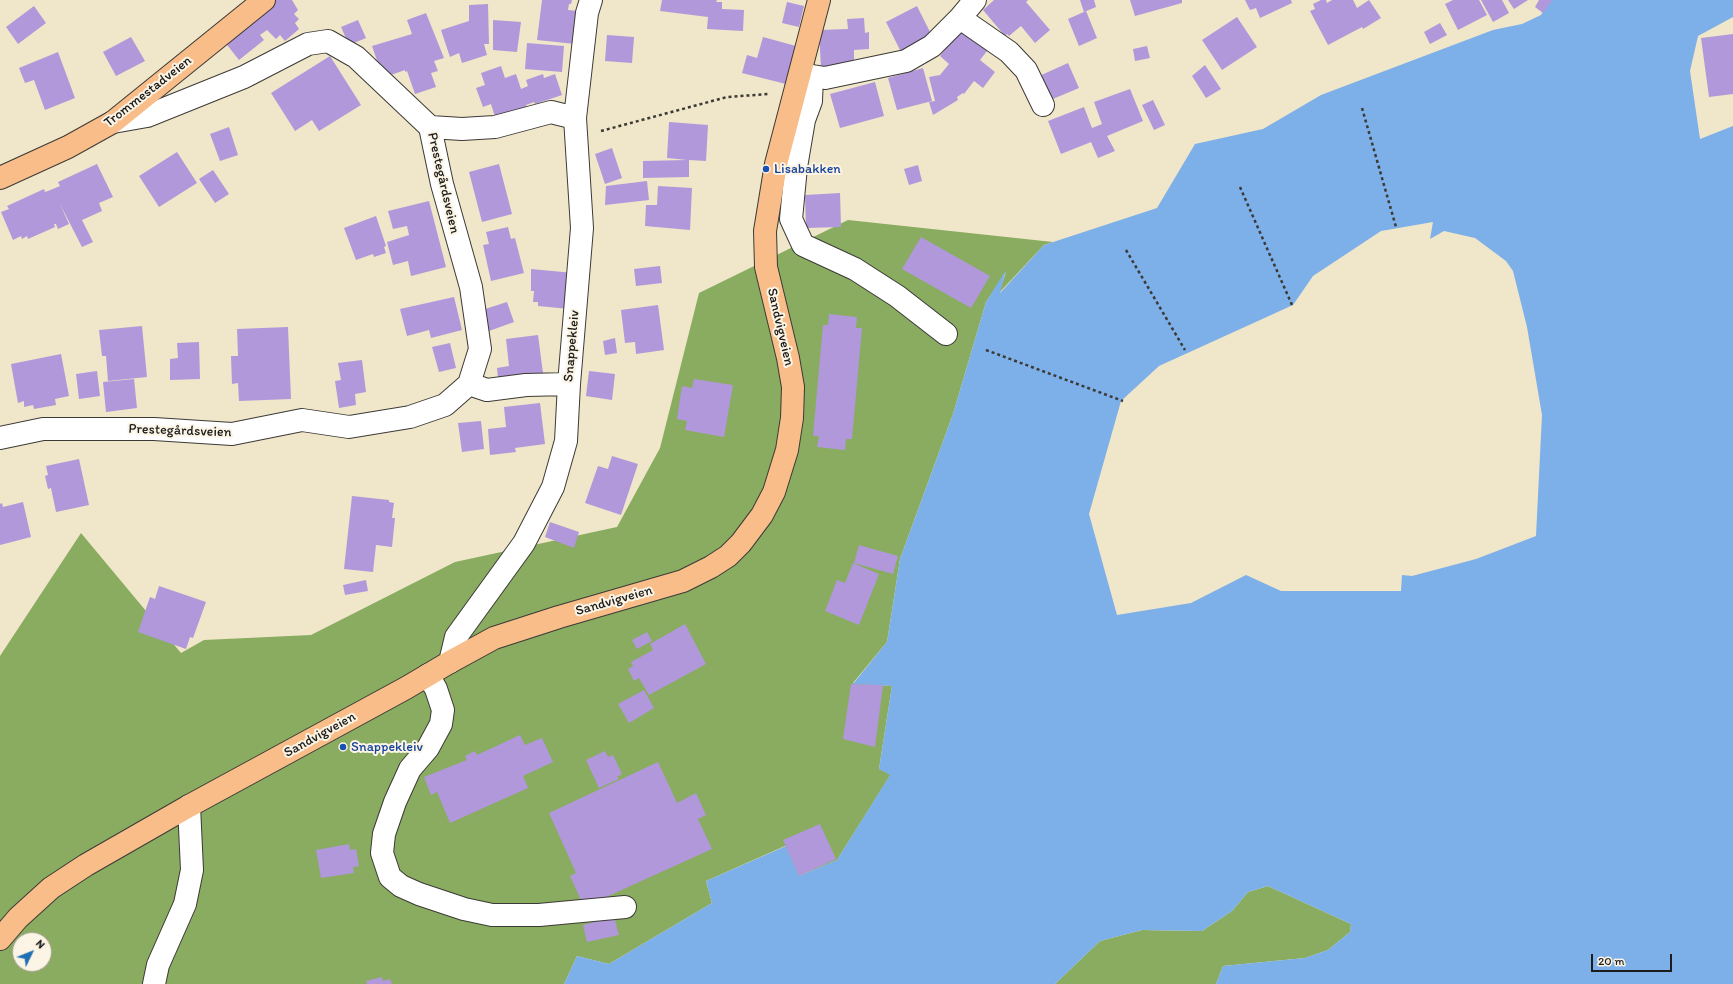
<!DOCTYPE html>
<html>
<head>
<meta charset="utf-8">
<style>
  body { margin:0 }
  #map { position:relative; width:1733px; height:984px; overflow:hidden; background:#f0e6c9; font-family:Itim,sans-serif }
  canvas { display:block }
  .north { position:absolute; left:12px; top:932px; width:40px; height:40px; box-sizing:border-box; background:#fcf5e5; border:1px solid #a29e95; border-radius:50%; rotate:47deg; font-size:11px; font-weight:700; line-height:16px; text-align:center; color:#1c1c1c }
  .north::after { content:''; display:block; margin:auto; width:14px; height:18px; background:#1f6fb2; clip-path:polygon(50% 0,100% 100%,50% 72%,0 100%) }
  .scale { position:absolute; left:1591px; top:954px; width:81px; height:18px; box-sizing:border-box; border:2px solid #1c1c1c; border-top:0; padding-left:5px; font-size:12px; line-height:14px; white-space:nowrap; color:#1c1c1c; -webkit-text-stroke:3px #fcf5e5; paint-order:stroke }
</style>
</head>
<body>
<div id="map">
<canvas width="1733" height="984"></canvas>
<div class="north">N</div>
<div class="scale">20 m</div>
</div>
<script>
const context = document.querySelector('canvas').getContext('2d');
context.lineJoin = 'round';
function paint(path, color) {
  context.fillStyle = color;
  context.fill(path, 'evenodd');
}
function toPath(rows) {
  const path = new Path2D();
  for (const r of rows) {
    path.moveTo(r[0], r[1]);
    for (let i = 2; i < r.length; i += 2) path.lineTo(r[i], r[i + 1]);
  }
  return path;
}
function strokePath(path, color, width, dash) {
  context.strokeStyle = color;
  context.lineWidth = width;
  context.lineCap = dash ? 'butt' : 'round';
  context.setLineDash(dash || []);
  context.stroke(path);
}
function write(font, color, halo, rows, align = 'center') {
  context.font = font + ' Itim,sans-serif';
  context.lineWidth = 4;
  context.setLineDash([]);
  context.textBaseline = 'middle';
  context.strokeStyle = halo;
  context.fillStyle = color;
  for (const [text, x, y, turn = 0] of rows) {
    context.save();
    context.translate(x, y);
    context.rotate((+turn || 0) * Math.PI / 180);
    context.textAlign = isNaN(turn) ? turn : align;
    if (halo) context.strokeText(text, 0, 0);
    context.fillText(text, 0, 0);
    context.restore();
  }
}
const forest = toPath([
  [848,220,1053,242,1044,245,999,293,1006,272,986,302,953,414,900,559,887,642,853,683,892,686,879,769,891,774,837,860,799,876,785,846,706,881,712,903,609,964,577,956,564,984,0,984,0,656,81,533,181,653,204,640,311,635,455,562,617,527,660,448,699,293],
  [20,940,44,940,44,964,20,964],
  [1268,886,1351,924,1350,932,1328,950,1305,958,1223,966,1216,984,1055,984,1100,941,1142,930,1202,931,1232,911,1248,892]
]);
const water = toPath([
  [1549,0,1733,0,1733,17,1698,36,1690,71,1700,139,1733,126,1733,984,1216,984,1223,966,1305,958,1328,950,1350,932,1351,924,1268,886,1248,892,1232,911,1202,931,1142,930,1100,941,1055,984,564,984,577,956,609,964,712,903,706,881,786,846,799,876,837,860,890,775,879,769,892,686,853,684,887,642,900,559,953,414,986,302,1006,270,1000,293,1044,245,1157,208,1195,144,1263,129,1321,95,1493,30,1522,24,1541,15],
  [1433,222,1430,239,1444,231,1475,238,1506,261,1513,271,1527,327,1542,415,1536,536,1476,559,1412,576,1402,575,1401,591,1281,591,1246,575,1191,603,1117,615,1089,514,1121,401,1159,366,1293,305,1313,276,1381,231]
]);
const building = toPath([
  [276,0,292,0,298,10,294,14,299,19,295,23,299,29,285,41,280,35,276,39,267,30,260,35,264,40,239,60,224,41],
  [542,0,572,0,571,4,569,4,568,10,578,11,575,44,537,40],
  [662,0,717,0,716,2,722,2,722,9,744,10,743,31,707,29,708,17,660,11],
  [994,0,1028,0,1026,2,1050,30,1035,43,1021,26,1009,36,1007,34,1005,36,983,10],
  [1080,0,1094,0,1096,7,1084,12],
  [1130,0,1182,0,1182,3,1135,16],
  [1245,0,1291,0,1292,3,1260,18,1256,8,1250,10],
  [1321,0,1326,0,1327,3,1332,0,1353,0,1357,8,1369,0,1381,18,1363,29,1362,27,1328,45,1310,11,1315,9,1313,4],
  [1453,0,1479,0,1487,15,1458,30,1445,4],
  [1481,0,1502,0,1509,13,1493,22],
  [1508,0,1528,0,1514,9],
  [1539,0,1552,0,1543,13,1535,7],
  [787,2,804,6,799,27,782,23],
  [488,4,489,44,484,44,487,55,462,63,459,53,450,57,441,30,469,21,469,5],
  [34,6,46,23,18,44,6,27],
  [917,6,932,36,901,52,886,22],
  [1086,11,1097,38,1079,46,1068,19],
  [426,13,444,58,434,61,438,71,431,73,436,87,415,94,407,71,405,72,405,70,388,76,380,69,372,46,412,34,407,20],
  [1237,17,1257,47,1222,70,1202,40],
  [864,18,865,33,869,32,869,49,854,50,854,66,821,68,819,30,848,29,847,19],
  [358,20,366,38,349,45,341,27],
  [493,20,521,22,517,52,493,50],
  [1440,23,1447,35,1430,44,1424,32],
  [964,25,991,46,980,60,995,72,983,88,974,81,964,94,963,93,957,97,958,100,933,115,929,102,935,101,929,77,940,75,949,64,940,56],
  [1733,34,1733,94,1709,97,1701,38],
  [607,35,634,37,632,63,605,61],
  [131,37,145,61,116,76,103,52],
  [763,37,796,46,786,84,742,73,747,55,757,58],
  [527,43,564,46,562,72,525,69],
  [1147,46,1150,58,1135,61,1133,49],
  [58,52,75,98,45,110,34,80,25,83,19,68],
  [330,56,361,105,319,131,312,120,295,131,271,93],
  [1068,63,1079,88,1048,101,1037,77],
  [1205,65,1221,89,1206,98,1192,76],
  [501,66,505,78,516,74,521,89,528,86,526,80,543,74,544,78,555,74,562,95,535,104,534,102,526,105,528,109,496,120,491,104,483,107,476,88,485,85,481,73],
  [923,68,932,101,897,110,888,78],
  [875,82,884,116,840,128,830,94],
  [1130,89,1143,121,1107,136,1115,151,1098,158,1091,142,1061,154,1048,121,1084,107,1092,128,1102,124,1094,102],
  [1153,100,1165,125,1154,130,1142,105],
  [669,122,708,125,706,161,689,160,689,177,643,178,643,161,687,160,667,158],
  [229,127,238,155,220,161,210,134],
  [612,148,622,178,605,184,595,154],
  [177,152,197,183,159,207,139,176],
  [97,164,113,197,99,203,102,211,82,220,93,242,82,247,60,204,69,224,58,229,56,224,54,224,55,227,28,239,27,236,22,239,21,236,13,240,1,212,9,209,7,206,44,189,45,192,53,189,60,186,58,182],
  [499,164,512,214,482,222,469,172],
  [918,165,922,181,909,185,904,169],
  [213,170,229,194,215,203,199,179],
  [647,181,649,200,605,205,606,186],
  [658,186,692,188,690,230,645,226,646,205,657,205],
  [840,193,841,227,806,228,805,195],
  [429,201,446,267,411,276,408,261,393,265,387,242,409,235,407,226,393,229,388,211],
  [376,216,386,246,384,247,386,253,374,257,373,254,356,260,344,228],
  [508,227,511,239,515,238,524,273,491,281,483,245,489,244,486,232],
  [921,237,990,276,971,308,902,269],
  [660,266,662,283,636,286,634,269],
  [531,269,574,273,570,309,538,306,538,302,533,302,534,291,531,291],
  [454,297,462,330,431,338,429,330,407,336,400,309],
  [507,302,514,322,489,331,482,310],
  [658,305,664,350,636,354,635,342,625,343,621,310],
  [829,314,857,317,856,328,862,328,852,439,846,439,845,450,817,447,819,436,813,436,823,325,828,325],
  [142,326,147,377,108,381,106,356,102,356,99,330],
  [288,327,291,399,239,401,238,383,232,384,231,356,238,356,237,329],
  [538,335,543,373,498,378,497,368,509,366,506,339],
  [615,338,617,353,605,355,603,341],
  [199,342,200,379,170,380,170,359,178,358,177,343],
  [450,343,456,368,439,372,432,347],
  [61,354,69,396,55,399,56,405,34,409,33,405,24,407,24,401,18,403,11,364],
  [362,360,366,392,355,394,356,405,339,408,335,381,341,380,338,363],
  [97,371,100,396,79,399,76,374],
  [589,371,615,374,612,400,586,396],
  [134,379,137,408,106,412,103,382],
  [694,379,733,385,724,437,685,430,687,421,677,419,682,386,692,388],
  [540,403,545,444,515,448,516,452,490,455,488,429,506,427,504,407],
  [481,421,484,449,462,452,458,423],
  [612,456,638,464,621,515,585,503,598,466,608,469],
  [79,459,89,505,56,512,51,488,48,489,45,476,48,475,46,466],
  [352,496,389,500,389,502,394,503,392,518,395,518,392,547,376,545,373,572,344,569],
  [23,502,31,537,0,545,0,504,2,503,3,507],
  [550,522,579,532,574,548,545,537],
  [859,545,898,556,893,574,854,563],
  [853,563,879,574,859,625,825,611,837,580,845,583],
  [366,580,368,591,345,595,343,585],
  [159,586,206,602,193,638,190,637,186,649,138,632,150,597,155,599],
  [685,624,706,664,649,695,639,678,634,681,628,669,633,666,631,662,653,650,650,644],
  [647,632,652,641,637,649,632,640],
  [851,684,883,685,875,747,843,739],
  [644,690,654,708,629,723,618,704],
  [520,735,525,745,542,738,553,762,523,776,528,788,450,823,437,792,431,795,424,777,467,760,465,756,475,751,477,755],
  [605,751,608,757,613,755,622,774,617,777,619,779,599,788,586,760],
  [658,762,677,803,696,793,706,815,698,819,712,849,584,907,570,876,576,873,549,813],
  [820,824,836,859,799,876,783,840],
  [349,844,350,850,356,849,359,866,353,867,354,873,321,878,316,850],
  [614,917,619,935,587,942,583,925],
  [382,977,383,981,390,979,392,984,367,984,366,981]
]);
const path = toPath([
  [1362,108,1396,227],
  [601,131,727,97,769,94],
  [1240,187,1292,305],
  [1126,250,1185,350],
  [986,350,1123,401]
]);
const minor = toPath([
  [960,18,1009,52,1026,70,1043,105],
  [800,74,825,78,906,61,932,46,960,18,975,0],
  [812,76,811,101,804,120,796,167,791,219,803,245,855,269,897,296,946,334],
  [430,127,462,129,495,127,551,112,575,118],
  [469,384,487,390,526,385,569,384],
  [0,438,43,429,154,429,232,434,302,420,349,427,410,417,445,405,469,384,480,349,471,287,442,184,430,127,356,57,328,41,308,44,244,77,147,116,113,122],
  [450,662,456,637,524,543,553,487,566,441,569,384,582,228,575,118,587,13,591,0],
  [428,675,436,689,443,710,441,724,428,748,410,769,395,802,384,834,382,853,390,877,401,886,419,894,464,909,492,915,539,915,625,907],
  [154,984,158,965,185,904,192,870,189,806]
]);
const major = toPath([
  [0,178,68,147,113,122,264,0],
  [0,939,18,918,51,888,86,865,189,806,406,688,450,662,494,638,559,617,683,581,711,567,728,556,741,543,762,515,774,492,787,450,792,418,793,387,788,358,766,267,765,231,776,164,819,0]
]);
const markers = [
  [766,169,4,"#1a4fb4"],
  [343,747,4,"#1a4fb4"]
];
const streetNames = [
  ["Trommestadveien",148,92,-38],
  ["Prestegårdsveien",443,183,77],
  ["Sandvigveien",780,327,77],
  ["Snappekleiv",572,346,-85],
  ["Prestegårdsveien",180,431,2],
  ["Sandvigveien",614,601,-16],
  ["Sandvigveien",320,735,-29]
];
const transitNames = [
  ["Lisabakken",774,169],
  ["Snappekleiv",351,747]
];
paint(forest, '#89ac61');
paint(water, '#7dafe9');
paint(building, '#b198da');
strokePath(minor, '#3c3a36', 24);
strokePath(major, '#3c3a36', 24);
strokePath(path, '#3c3a36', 2.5, [3, 3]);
strokePath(minor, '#fff', 22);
strokePath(major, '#f8bd89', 22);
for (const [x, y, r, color] of markers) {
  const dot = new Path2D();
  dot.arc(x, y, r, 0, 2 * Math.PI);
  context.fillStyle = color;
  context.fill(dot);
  strokePath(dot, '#fcf5e5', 1.5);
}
write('14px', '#1c1c1c', '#fcf5e5', streetNames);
write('14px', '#164399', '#fcf5e5', transitNames, 'left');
</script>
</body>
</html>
